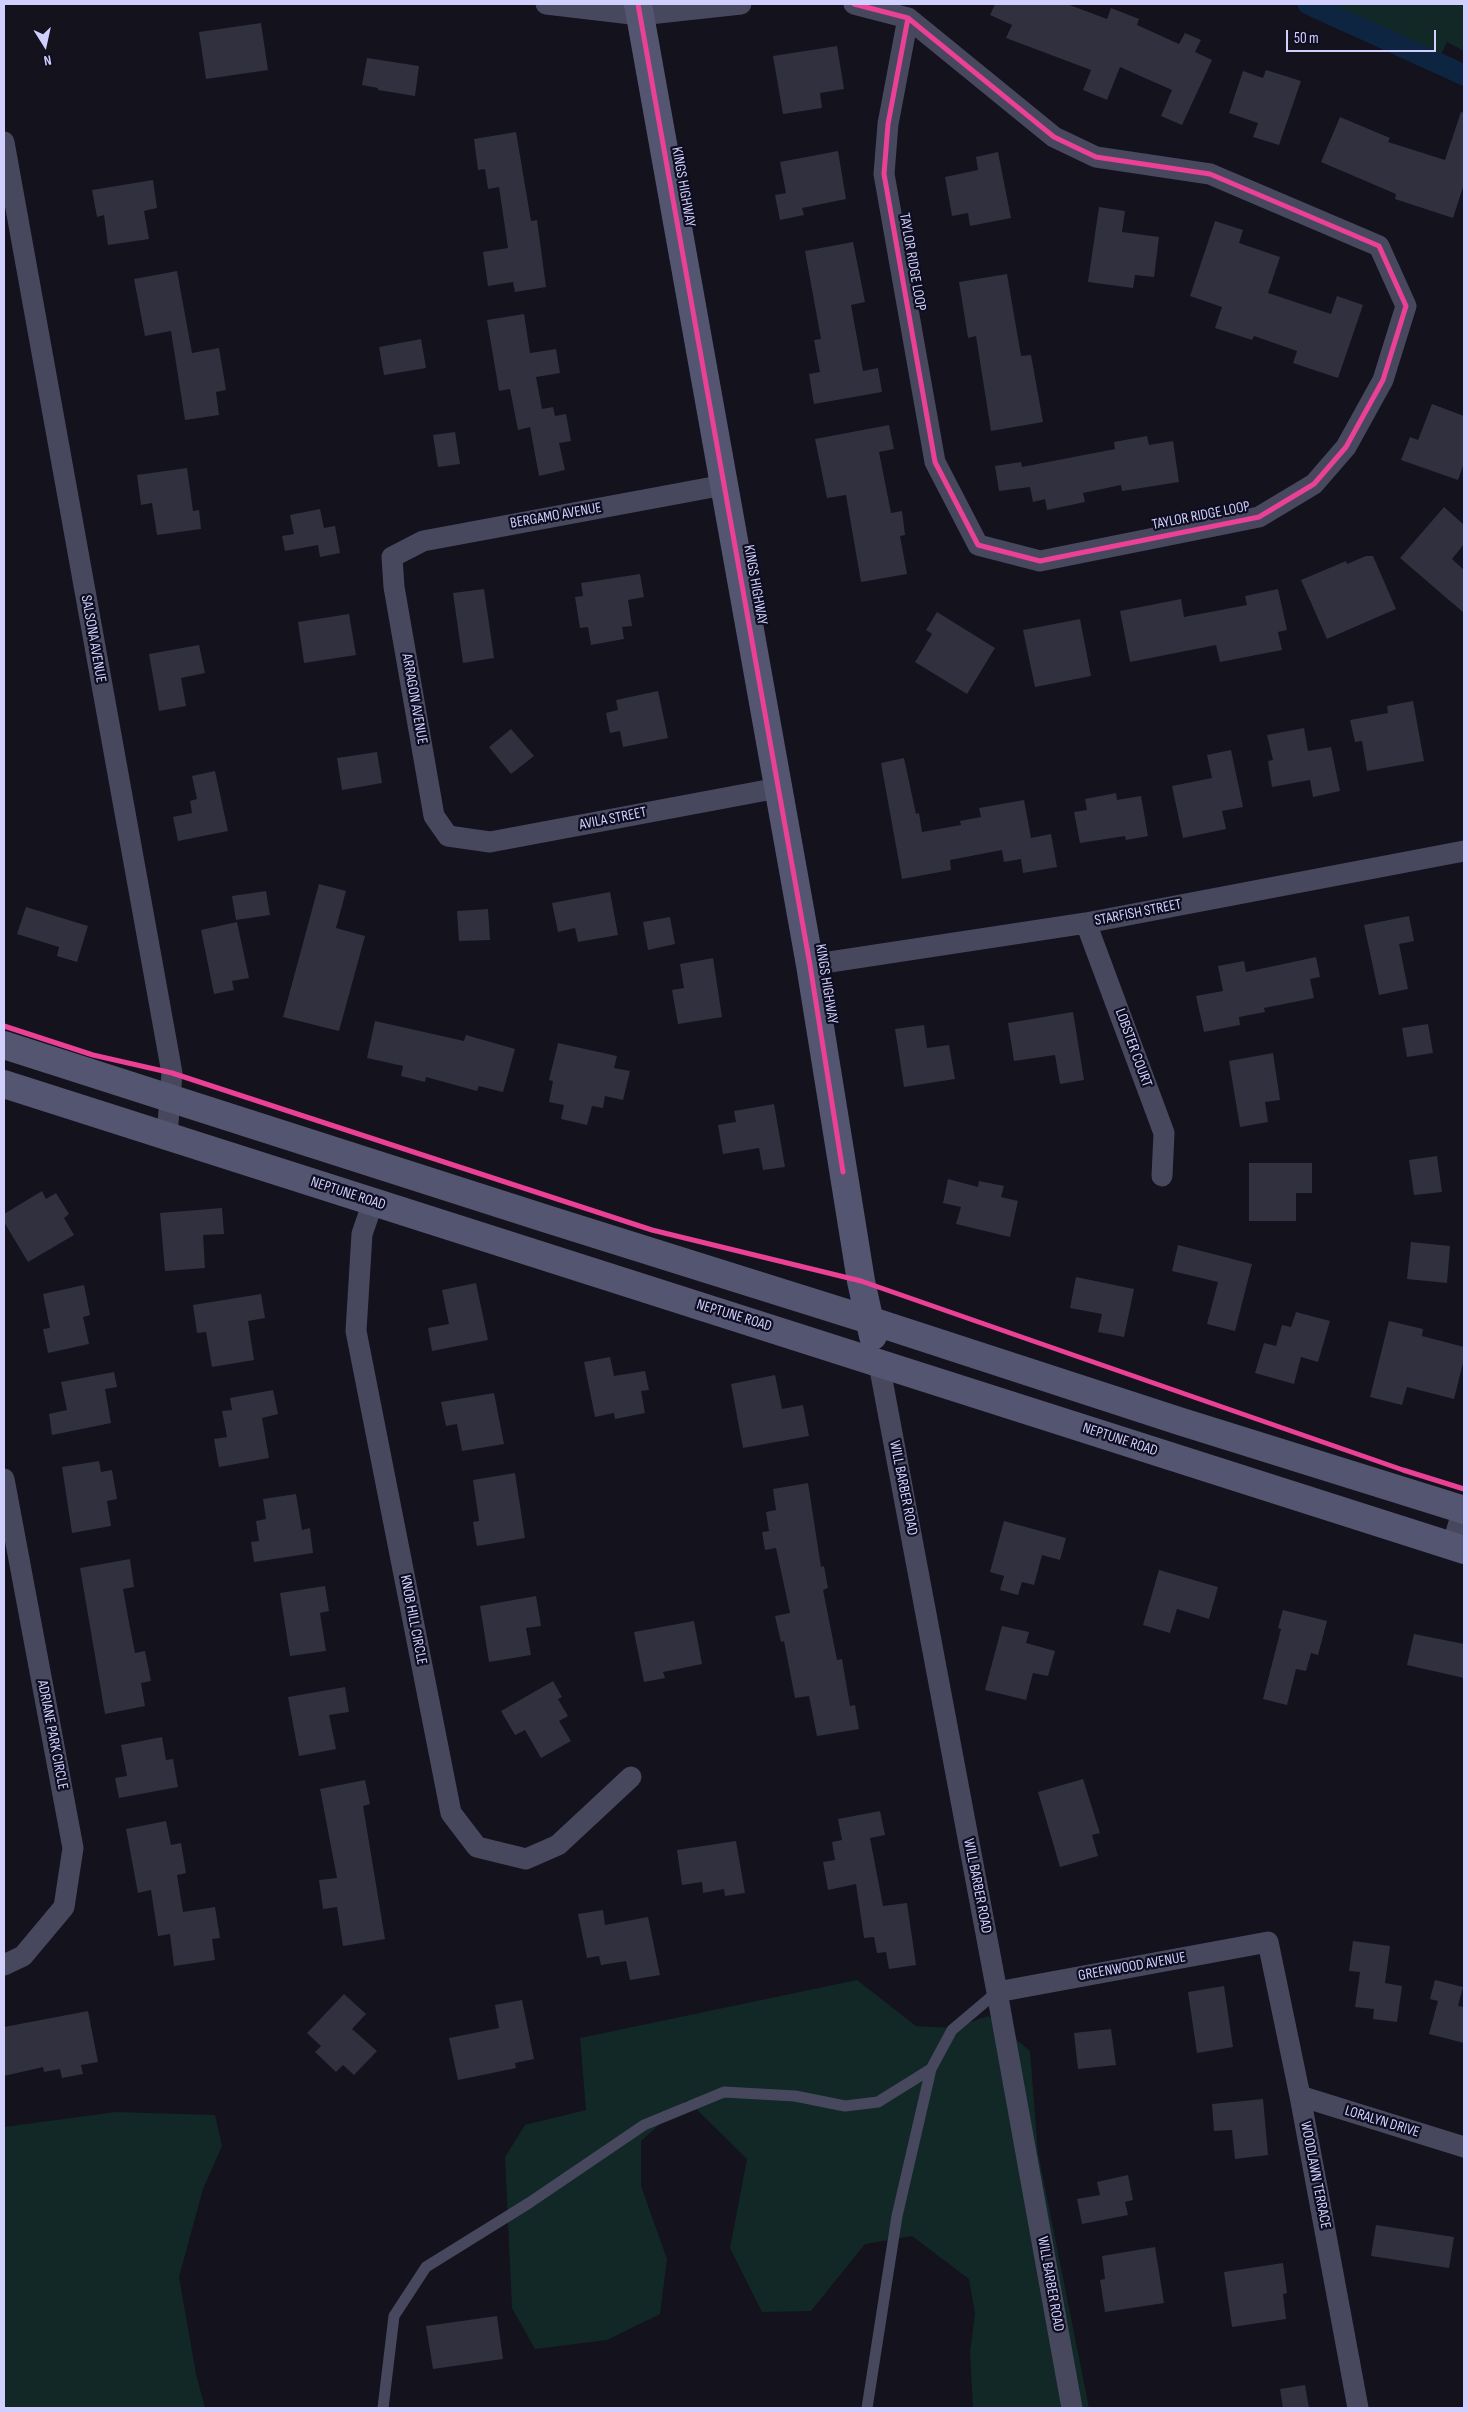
<!DOCTYPE html>
<html>
<head>
<meta charset="utf-8">
<style>
  body { margin:0 }
  #map { position:relative; width:1468px; height:2412px; overflow:hidden; background:#13121d; font-family:"Sofia Sans Condensed",sans-serif }
  canvas { display:block }
  .frame { position:absolute; inset:0; border:5px solid #d0cffe; pointer-events:none }
  .north { position:absolute; left:20px; top:20px; width:50px; height:50px; -webkit-text-stroke:4px #0f0e21; paint-order:stroke; rotate:170deg; font-size:14px; font-weight:700; line-height:20px; text-align:center; color:#d0cffe }
  .north::after { content:''; display:block; margin:auto; width:18px; height:22px; background:#d0cffe; clip-path:polygon(50% 0,100% 100%,50% 72%,0 100%) }
  .scale { position:absolute; left:1286px; top:30px; width:150px; height:22px; box-sizing:border-box; border:2px solid #d0cffe; border-top:0; padding-left:6px; font-size:15px; line-height:18px; white-space:nowrap; color:#d0cffe; -webkit-text-stroke:4px #0f0e21; paint-order:stroke }
</style>
</head>
<body>
<div id="map">
<canvas width="1468" height="2412"></canvas>
<div class="frame"></div>
<div class="north">N</div>
<div class="scale">50 m</div>
</div>
<script>
const context = document.querySelector('canvas').getContext('2d');
context.lineJoin = 'round';
function paint(path, color) {
  context.fillStyle = color;
  context.fill(path, 'evenodd');
}
function toPath(rows) {
  const path = new Path2D();
  for (const r of rows) {
    path.moveTo(r[0], r[1]);
    for (let i = 2; i < r.length; i += 2) path.lineTo(r[i], r[i + 1]);
  }
  return path;
}
function strokePath(path, color, width, dash) {
  context.strokeStyle = color;
  context.lineWidth = width;
  context.lineCap = dash ? 'butt' : 'round';
  context.setLineDash(dash || []);
  context.stroke(path);
}
function write(font, color, halo, rows, align = 'center') {
  context.font = font + ' "Sofia Sans Condensed",sans-serif';
  context.lineWidth = 4.5;
  context.setLineDash([]);
  context.textBaseline = 'middle';
  context.strokeStyle = halo;
  context.fillStyle = color;
  for (const [text, x, y, turn = 0] of rows) {
    context.save();
    context.translate(x, y);
    context.rotate((+turn || 0) * Math.PI / 180);
    context.textAlign = isNaN(turn) ? turn : align;
    if (halo) context.strokeText(text, 0, 0);
    context.fillText(text, 0, 0);
    context.restore();
  }
}
const green = toPath([
  [1295,4,1464,4,1464,51,1447,42,1438,61],
  [857,1980,916,2026,953,2028,988,2016,1030,2051,1038,2153,1089,2408,973,2408,970,2352,975,2314,969,2279,912,2236,865,2244,811,2311,762,2312,730,2248,747,2159,687,2100,641,2141,641,2186,667,2259,660,2314,607,2340,535,2349,512,2308,505,2157,525,2125,586,2110,580,2038],
  [116,2112,215,2115,222,2146,203,2189,179,2277,196,2374,205,2408,4,2408,4,2127]
]);
const canal = toPath([
  [1308,4,1464,75]
]);
const building = toPath([
  [995,4,1067,4,1107,19,1111,8,1139,19,1137,25,1179,44,1185,33,1201,40,1195,52,1212,60,1182,125,1161,116,1172,90,1120,67,1107,100,1083,90,1091,70,1006,38,1012,25,990,15],
  [261,23,268,70,206,79,199,32],
  [837,46,844,89,820,93,822,108,783,114,773,56],
  [367,58,419,66,415,96,378,90,378,88,362,85],
  [1266,70,1301,81,1279,145,1253,137,1258,123,1229,113,1243,71,1263,78],
  [1461,112,1464,113,1464,184,1453,218,1395,199,1396,194,1321,162,1340,117,1390,138,1388,142,1445,160],
  [516,132,531,221,537,220,546,287,515,292,513,282,488,286,483,252,508,248,499,187,488,189,485,169,478,170,474,139],
  [838,151,846,199,802,208,804,215,780,220,775,195,786,193,780,162],
  [998,152,1011,218,970,226,968,213,952,216,945,177,978,170,976,157],
  [153,180,157,208,144,211,149,239,108,245,104,215,97,217,92,190],
  [1099,207,1125,211,1122,232,1159,237,1154,277,1135,275,1133,288,1088,282],
  [1215,221,1243,230,1239,243,1280,257,1268,293,1331,314,1337,296,1363,305,1338,378,1293,363,1297,351,1254,336,1252,340,1215,328,1222,307,1190,296],
  [853,242,865,302,851,305,863,371,878,368,882,392,814,404,809,374,820,372,814,340,821,339,805,251],
  [177,271,192,353,219,348,226,390,216,392,219,415,185,420,171,331,145,336,134,279],
  [1007,274,1021,356,1031,355,1043,422,991,431,976,336,968,338,959,282],
  [524,314,530,353,556,349,560,373,536,377,542,409,553,407,555,416,566,414,571,441,559,443,565,470,539,476,530,427,518,430,510,389,499,391,487,320],
  [421,339,426,368,384,375,379,347],
  [1432,404,1464,416,1464,463,1458,480,1401,460,1410,437,1418,440],
  [889,425,894,449,879,452,891,513,902,511,905,535,900,536,907,574,861,582,846,495,827,498,815,439],
  [455,432,460,464,438,467,433,435],
  [1147,436,1149,445,1173,441,1179,482,1122,491,1121,485,1083,493,1085,502,1047,510,1045,499,1033,502,1030,487,999,491,995,466,1021,462,1022,467,1115,449,1114,442],
  [187,468,193,511,199,510,201,529,157,535,152,503,141,505,137,475],
  [1444,507,1464,525,1464,544,1452,559,1464,570,1464,613,1400,558],
  [320,509,324,528,335,526,340,553,320,557,318,545,285,551,282,536,294,534,290,515],
  [1366,556,1373,556,1396,609,1327,639,1301,580,1346,561,1347,564],
  [640,574,644,597,628,600,632,626,622,627,624,639,591,645,588,627,580,628,575,597,583,596,581,583],
  [484,589,494,658,463,663,453,593],
  [1278,589,1287,630,1278,632,1282,650,1220,662,1216,645,1130,662,1120,611,1181,599,1184,617,1247,605,1245,596],
  [937,612,995,648,967,694,915,662,932,634,926,630],
  [349,614,356,655,304,663,298,622],
  [1080,619,1091,676,1035,687,1023,630],
  [199,645,205,673,181,678,186,706,159,711,149,654],
  [658,691,668,738,623,747,620,731,610,733,606,713,618,710,616,700],
  [1413,701,1424,761,1367,771,1362,741,1355,742,1350,720,1388,713,1387,706],
  [1304,728,1308,751,1331,747,1340,791,1313,797,1310,780,1272,787,1268,761,1273,760,1267,735],
  [511,729,534,756,511,774,489,747],
  [1231,750,1243,807,1222,811,1226,829,1183,838,1172,786,1212,778,1207,755],
  [377,752,382,783,342,790,337,758],
  [904,758,916,814,919,813,922,832,961,825,960,821,981,817,979,808,1024,800,1031,838,1051,834,1057,867,1023,873,1021,859,1004,862,1002,850,950,860,951,870,902,879,881,763],
  [215,771,228,831,178,841,173,817,192,813,190,801,197,799,192,776],
  [1116,793,1117,800,1141,796,1148,836,1126,840,1125,836,1080,843,1074,812,1087,810,1085,799],
  [319,884,346,891,336,928,365,936,339,1031,283,1017],
  [266,891,270,915,236,920,232,896],
  [610,892,618,935,578,942,575,928,558,932,552,903],
  [26,907,88,926,77,962,57,956,59,947,17,934],
  [488,909,490,940,459,941,457,911],
  [1409,916,1414,941,1399,944,1408,989,1379,995,1364,925],
  [670,917,675,944,648,950,643,922],
  [237,922,249,978,232,981,234,990,214,994,201,930],
  [1316,957,1320,977,1310,979,1314,998,1264,1008,1265,1012,1239,1017,1240,1025,1204,1032,1196,996,1223,991,1218,966,1244,961,1246,972],
  [713,958,722,1017,678,1024,672,990,684,988,680,964],
  [1073,1012,1084,1080,1060,1084,1055,1055,1014,1061,1008,1023],
  [375,1021,464,1041,466,1035,515,1049,503,1092,479,1086,477,1091,426,1077,425,1082,401,1076,403,1066,367,1058],
  [1428,1024,1433,1053,1407,1057,1402,1028],
  [924,1025,927,1048,949,1045,955,1079,904,1087,895,1029],
  [558,1043,617,1056,614,1068,630,1071,623,1100,605,1096,603,1108,592,1106,587,1125,561,1119,564,1105,549,1102,553,1081,549,1080],
  [1273,1053,1280,1100,1265,1102,1268,1122,1240,1127,1229,1061],
  [774,1104,785,1167,763,1170,759,1148,723,1154,718,1125,736,1122,734,1111],
  [1437,1156,1442,1192,1414,1195,1409,1160],
  [1249,1163,1312,1163,1312,1193,1296,1193,1296,1221,1249,1221],
  [948,1179,978,1187,979,1181,1004,1186,1001,1197,1018,1201,1010,1237,956,1224,961,1207,943,1203],
  [42,1191,46,1199,56,1193,69,1214,64,1218,74,1235,28,1262,4,1222,4,1214],
  [222,1208,224,1234,203,1235,205,1268,165,1271,160,1213],
  [1411,1242,1450,1246,1447,1283,1407,1279],
  [1178,1245,1252,1264,1235,1331,1207,1324,1218,1282,1172,1271],
  [1076,1277,1134,1289,1124,1337,1098,1332,1102,1314,1070,1308],
  [476,1283,488,1340,432,1351,428,1328,449,1324,442,1290],
  [84,1285,90,1315,83,1317,89,1344,48,1353,43,1329,50,1328,43,1294],
  [261,1294,265,1318,248,1321,254,1360,212,1367,206,1332,197,1333,193,1305],
  [1296,1312,1330,1321,1318,1362,1301,1357,1294,1384,1255,1373,1264,1343,1276,1346,1282,1325,1291,1327],
  [1389,1321,1423,1329,1422,1336,1464,1347,1464,1359,1454,1399,1407,1387,1402,1405,1370,1397],
  [610,1357,614,1376,645,1371,649,1390,641,1391,645,1413,615,1419,614,1413,595,1417,584,1362],
  [114,1372,117,1387,105,1389,111,1423,52,1435,49,1414,67,1410,61,1382],
  [775,1375,782,1409,803,1405,809,1436,743,1448,731,1384],
  [273,1390,278,1414,262,1418,269,1458,219,1467,214,1439,227,1437,222,1411,232,1410,230,1398],
  [494,1393,504,1444,462,1451,457,1424,446,1426,441,1402],
  [99,1461,101,1472,112,1470,117,1499,107,1501,111,1526,72,1533,62,1467],
  [515,1473,525,1538,477,1546,473,1522,479,1521,473,1480],
  [808,1483,821,1567,824,1566,828,1588,823,1590,837,1660,842,1659,850,1706,855,1705,859,1729,817,1736,809,1696,795,1698,784,1641,781,1642,775,1616,790,1613,776,1548,765,1550,762,1532,769,1531,766,1512,776,1510,773,1489],
  [296,1494,302,1530,310,1528,313,1553,254,1562,251,1542,259,1541,256,1521,266,1519,263,1499],
  [1004,1521,1066,1538,1060,1560,1042,1555,1034,1585,1022,1582,1018,1595,1000,1590,1004,1576,990,1572],
  [130,1559,134,1587,123,1589,128,1617,135,1653,145,1651,151,1681,141,1683,145,1706,105,1714,80,1568],
  [1159,1570,1218,1587,1209,1619,1177,1609,1170,1633,1143,1625],
  [325,1586,329,1611,320,1613,326,1651,290,1656,280,1593],
  [536,1596,541,1626,526,1628,531,1655,489,1662,480,1606],
  [1283,1610,1327,1621,1318,1655,1311,1653,1306,1671,1296,1669,1287,1705,1263,1699,1281,1629,1278,1628],
  [694,1621,702,1664,663,1672,665,1678,644,1682,634,1632],
  [1002,1626,1029,1632,1026,1643,1055,1651,1048,1676,1033,1673,1026,1700,985,1690],
  [1414,1634,1464,1644,1464,1678,1407,1665],
  [553,1681,562,1697,558,1699,568,1716,559,1721,571,1741,541,1758,525,1730,515,1735,501,1711],
  [345,1687,349,1712,329,1715,336,1749,299,1756,288,1697],
  [162,1737,166,1760,173,1759,178,1787,119,1798,115,1778,127,1776,121,1745],
  [1083,1779,1100,1833,1092,1835,1098,1856,1060,1867,1038,1792],
  [365,1780,370,1804,363,1806,385,1939,343,1946,337,1907,323,1909,319,1880,337,1878,320,1789],
  [880,1811,885,1835,870,1838,883,1906,907,1903,916,1965,889,1969,886,1952,877,1953,874,1937,864,1938,856,1884,828,1890,823,1862,835,1860,832,1842,842,1840,838,1819],
  [166,1821,171,1845,181,1843,186,1873,177,1875,183,1912,215,1907,220,1938,212,1939,215,1960,174,1966,170,1934,158,1936,151,1890,138,1893,126,1829],
  [736,1841,745,1893,725,1896,724,1889,703,1893,702,1882,682,1885,677,1850],
  [603,1910,605,1925,648,1917,660,1975,630,1980,626,1961,601,1965,599,1956,587,1958,578,1914],
  [1353,1941,1390,1946,1385,1983,1402,1986,1397,2022,1373,2019,1374,2009,1355,2007,1360,1972,1349,1971],
  [1435,1980,1463,1987,1458,2006,1464,2007,1464,2043,1429,2034,1438,2001,1430,1999],
  [1224,1986,1233,2047,1197,2053,1188,1992],
  [344,1994,366,2014,352,2029,377,2051,354,2075,343,2065,336,2072,315,2052,321,2046,307,2033],
  [522,2000,534,2059,515,2063,516,2068,458,2080,449,2038,499,2028,495,2005],
  [88,2011,98,2062,81,2065,83,2074,62,2078,60,2069,44,2072,43,2067,4,2076,4,2027],
  [1111,2029,1116,2065,1078,2069,1074,2033],
  [1263,2099,1268,2155,1235,2159,1232,2130,1214,2131,1212,2104],
  [1128,2175,1133,2200,1125,2202,1128,2215,1082,2224,1077,2199,1100,2195,1097,2182],
  [1376,2225,1454,2237,1449,2268,1371,2256],
  [1155,2247,1164,2303,1105,2312,1100,2280,1105,2279,1102,2256],
  [1283,2263,1287,2293,1283,2294,1286,2319,1232,2327,1224,2272],
  [497,2316,503,2359,433,2369,426,2326],
  [1305,2385,1309,2408,1283,2408,1280,2389]
]);
const lane = toPath([
  [383,2408,394,2316,426,2267,529,2203,644,2125,724,2092,795,2096,845,2106,878,2102,931,2069],
  [867,2408,897,2216,931,2069,952,2030,997,1992]
]);
const street = toPath([
  [546,4,640,15,741,4],
  [854,4,908,18,1054,137,1096,157,1210,174,1379,246,1406,306,1383,380,1346,447,1314,484,1259,517,1040,561,978,545,935,462,884,174,888,124,908,18],
  [4,142,172,1073,167,1136],
  [724,485,423,541,392,557,394,587,434,816,448,836,490,842,778,788],
  [1086,923,1164,1133,1162,1176],
  [810,965,1086,923,1464,851],
  [373,1202,362,1234,356,1331,451,1813,477,1847,526,1859,558,1845,631,1777],
  [879,1364,997,1992,1072,2408],
  [4,1479,73,1848,64,1907,23,1956,4,1965],
  [1452,1546,1464,1506],
  [997,1992,1268,1942,1300,2096,1358,2408],
  [1300,2096,1464,2147]
]);
const secondary = toPath([
  [638,4,810,965,861,1281,873,1336],
  [4,1045,547,1219,869,1320,1179,1421,1464,1510],
  [4,1084,1464,1550]
]);
const cycleway = toPath([
  [638,4,810,965,843,1172],
  [854,4,908,18,1054,137,1096,157,1210,174,1379,246,1406,306,1383,380,1346,447,1314,484,1259,517,1040,561,978,545,935,462,884,174,888,124,908,18],
  [4,1026,93,1055,172,1073,652,1230,861,1281,1403,1470,1464,1489]
]);
const streetNames = [
  ["KINGS HIGHWAY",683,187,80],
  ["TAYLOR RIDGE LOOP",912,262,80],
  ["BERGAMO AVENUE",556,516,-10],
  ["TAYLOR RIDGE LOOP",1201,516,-11],
  ["KINGS HIGHWAY",755,585,80],
  ["SALSONA AVENUE",93,639,80],
  ["ARRAGON AVENUE",414,699,80],
  ["AVILA STREET",613,819,-11],
  ["STARFISH STREET",1138,913,-11],
  ["KINGS HIGHWAY",826,984,81],
  ["LOBSTER COURT",1133,1048,70],
  ["NEPTUNE ROAD",348,1194,18],
  ["NEPTUNE ROAD",734,1316,17],
  ["NEPTUNE ROAD",1120,1440,18],
  ["WILL BARBER ROAD",903,1488,79],
  ["KNOB HILL CIRCLE",413,1620,79],
  ["ADRIANE PARK CIRCLE",52,1735,79],
  ["WILL BARBER ROAD",977,1886,79],
  ["GREENWOOD AVENUE",1132,1967,-10],
  ["LORALYN DRIVE",1382,2122,17],
  ["WOODLAWN TERRACE",1315,2175,79],
  ["WILL BARBER ROAD",1050,2284,80]
];
paint(green, '#112827');
strokePath(canal, '#0e2542', 21);
paint(building, '#31303f');
strokePath(lane, '#47485e', 11);
strokePath(street, '#47485e', 21);
strokePath(secondary, '#545571', 28);
strokePath(cycleway, '#ea4096', 5);
write('15px', '#d0cffe', '#0f0e21', streetNames);
</script>
</body>
</html>
